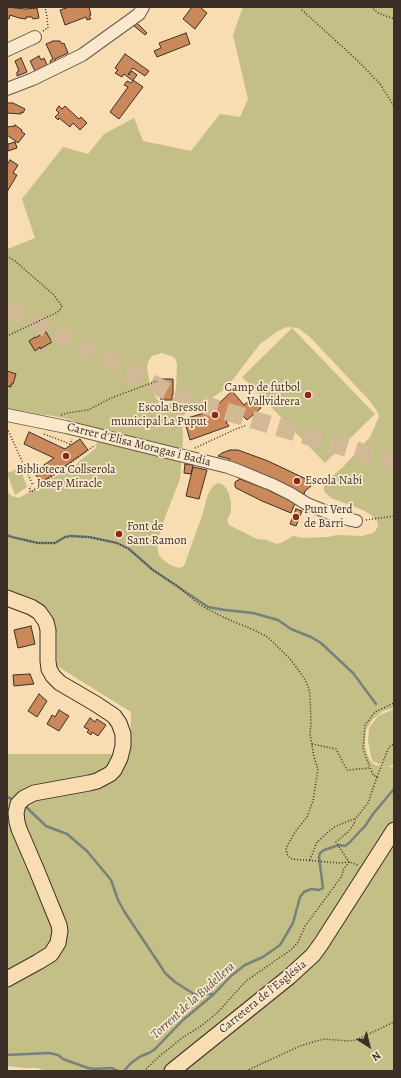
<!DOCTYPE html>
<html>
<head>
<meta charset="utf-8">
<style>
  body { margin:0 }
  #map { position:relative; width:401px; height:1078px; overflow:hidden; background:#f8dcb2; font-family:Alegreya,serif }
  canvas { display:block }
  .frame { position:absolute; inset:0; border:8px solid #3b2f28; pointer-events:none }
  .north { position:absolute; left:349px; top:1026px; width:40px; height:40px; -webkit-text-stroke:3px #fae8cd; paint-order:stroke; rotate:144deg; font-size:11px; font-weight:700; line-height:16px; text-align:center; color:#3b2f28 }
  .north::after { content:''; display:block; margin:auto; width:14px; height:18px; background:#3b2f28; clip-path:polygon(50% 0,100% 100%,50% 72%,0 100%) }
</style>
</head>
<body>
<div id="map">
<canvas width="401" height="1078"></canvas>
<div class="frame"></div>
<div class="north">N</div>
</div>
<script>
const context = document.querySelector('canvas').getContext('2d');
context.lineJoin = 'round';
function paint(path, color) {
  context.fillStyle = color;
  context.fill(path, 'evenodd');
}
function toPath(rows) {
  const path = new Path2D();
  for (const r of rows) {
    path.moveTo(r[0], r[1]);
    for (let i = 2; i < r.length; i += 2) path.lineTo(r[i], r[i + 1]);
  }
  return path;
}
function strokePath(path, color, width, dash) {
  context.strokeStyle = color;
  context.lineWidth = width;
  context.lineCap = dash ? 'butt' : 'round';
  context.setLineDash(dash || []);
  context.stroke(path);
}
function write(font, color, halo, rows, align = 'center') {
  context.font = font + ' Alegreya,serif';
  context.lineWidth = 3.5;
  context.setLineDash([]);
  context.textBaseline = 'middle';
  context.strokeStyle = halo;
  context.fillStyle = color;
  for (const [text, x, y, turn = 0] of rows) {
    context.save();
    context.translate(x, y);
    context.rotate((+turn || 0) * Math.PI / 180);
    context.textAlign = isNaN(turn) ? turn : align;
    if (halo) context.strokeText(text, 0, 0);
    context.fillText(text, 0, 0);
    context.restore();
  }
}
const green = toPath([
  [243,7,394,7,394,708,383,711,372,720,366,730,365,744,367,754,371,762,375,765,386,767,372,761,368,741,369,728,378,716,394,709,394,764,388,767,394,767,394,1071,47,1071,37,1068,25,1068,7,1066,7,754,130,754,131,712,57,666,57,635,50,617,35,599,7,589,7,492,12,496,19,498,74,466,82,459,96,448,98,434,91,428,68,419,54,416,37,414,24,411,17,412,7,408,7,249,35,238,22,199,63,147,88,154,104,134,134,118,143,141,191,151,220,114,240,117,248,99,233,35],
  [287,327,298,328,309,336,369,400,377,411,379,417,370,437,342,468,330,478,324,486,324,491,331,498,363,510,371,515,377,521,378,526,376,530,373,533,362,536,337,535,328,537,303,538,293,536,281,543,276,544,267,540,257,539,229,525,227,520,231,512,231,502,228,491,226,488,222,484,218,483,213,486,208,494,203,513,184,566,179,568,170,565,162,559,159,555,158,551,157,541,167,512,180,479,183,441,182,418,185,414,189,411,202,405,226,388,235,377,244,365,260,344,278,331],
  [162,353,171,356,175,358,177,364,176,389,173,400,168,405,164,405,159,402,151,390,147,368,148,362,152,356],
  [292,328,375,414,325,463,242,377],
  [20,468,27,487,15,495,7,473]
]);
const stream = toPath([
  [7,535,12,537,38,543,55,543,65,537,71,536,89,537,117,543,129,549,153,570,208,607,225,610,253,613,278,620,291,629,311,637,321,643,353,673,376,704],
  [7,797,14,800],
  [25,806,46,826,67,834,87,851,111,880,118,900,124,911,158,962,165,973,175,982,194,994,214,994],
  [7,1055,49,1053,58,1055,63,1059,88,1068,94,1069,112,1068,118,1071],
  [124,1071,131,1063,141,1056,149,1053,154,1050,183,1020,214,994,231,976,245,965,263,957,280,945,286,935,293,923,300,897,304,892,311,889,319,890,323,888,319,857,320,853,324,850,339,845,345,846,349,843,365,826,373,814,394,789]
]);
const building = toPath([
  [7,7,25,9,37,8,39,18,33,19,32,17,26,17,26,19,19,18,10,15,9,19,7,19,7,7],
  [69,7,89,7,91,15,89,16,91,19,87,20,86,17,65,25,60,10,69,7],
  [192,7,200,7,207,13,195,29,183,19,192,7],
  [136,22,147,33,145,35,133,25,136,22],
  [186,33,190,44,157,57,154,51,161,48,159,43,186,33],
  [53,41,60,41,62,44,64,43,68,53,55,59,57,64,52,66,50,61,53,59,46,44,53,41],
  [125,54,149,71,145,76,133,68,128,74,129,75,132,71,137,75,133,80,143,87,119,119,110,112,128,87,124,85,127,81,131,83,133,81,124,74,122,77,115,73,118,70,115,68,125,54],
  [39,56,41,60,44,58,47,65,35,71,30,61,39,56],
  [21,58,27,72,17,76,17,72,19,71,15,61,21,58],
  [7,103,13,103,25,109,23,113,21,112,21,114,7,113,7,103],
  [59,106,62,109,65,106,79,119,81,117,87,123,80,130,73,123,70,127,59,118,58,120,55,117,59,113,56,110,59,106],
  [15,125,22,130,21,131,25,134,18,143,7,135,7,126,9,127,13,126,14,127,15,125],
  [15,142,17,148,8,151,8,144,15,142],
  [10,160,18,165,13,173,17,175,7,192,7,165,10,160],
  [46,332,52,342,40,349,40,347,35,351,29,341,35,337,35,338,46,332],
  [7,371,16,374,13,384,11,384,11,387,7,386,7,371],
  [159,379,173,379,173,395,172,395,172,400,161,400,161,395,160,396,159,379],
  [232,391,244,405,252,398,261,408,247,420,238,411,226,422,229,426,190,440,184,419,211,411,232,391],
  [29,432,65,449,80,439,88,450,41,483,34,472,54,458,24,444,29,432],
  [230,450,238,450,268,461,306,479,307,477,316,482,305,491,304,494,273,479,268,490,295,503,291,513,262,501,236,488,235,486,235,482,240,479,266,489,270,478,229,462,230,459,218,456,222,453,230,450],
  [185,464,193,465,191,474,184,473,185,464],
  [193,467,207,470,199,499,186,496,193,467],
  [296,509,302,511,296,526,290,524,296,509],
  [31,626,35,644,18,648,14,630,31,626],
  [30,674,34,684,14,686,13,675,30,674],
  [39,694,47,701,37,717,28,711,39,694],
  [59,710,69,716,59,731,47,724,52,715,55,717,59,710],
  [90,718,95,722,97,719,106,725,98,736,92,732,91,735,87,732,89,730,84,727,90,718]
]);
const highwayTunnel = toPath([
  [7,308,178,397,394,462]
]);
const path = toPath([
  [301,7,302,10,357,60,380,84,394,106],
  [371,7,378,13,394,19],
  [43,31,48,28,47,17,45,7],
  [7,256,15,261,54,295,62,306,60,310,56,313,7,336],
  [61,415,67,413,88,410,111,398,157,381],
  [7,428,32,483,29,490,31,492,95,445],
  [44,434,70,444,72,439],
  [195,448,236,429,247,425],
  [366,520,394,516],
  [7,535,12,537,38,543,55,543,65,537,71,536,89,537,117,543,129,549,153,570,176,585,200,605,225,618,254,630,266,636,276,645,291,660,304,678,308,686,310,694,311,723,310,734,314,757,318,769,313,801,307,817,295,832,286,848,287,854,289,857,292,859,339,863,349,862,358,865],
  [312,744,336,749,347,770,369,768],
  [377,777,389,747,394,744],
  [310,860,317,842,334,827,356,818],
  [144,1071,156,1059,182,1038,201,1026,217,1013,246,981,292,949,298,942,305,926,342,876,343,870,349,862,336,842,349,831,354,824,356,818,368,803,377,777,373,775,363,749,365,725,375,712,394,703],
  [246,1071,300,1046,316,1041,325,1039,347,1041,356,1040,394,1022]
]);
const minor = toPath([
  [7,50,35,37],
  [7,89,33,79,82,55,139,14,143,7],
  [7,415,66,427,228,467,239,471,268,483],
  [271,484,291,494,307,504,339,517,356,521]
]);
const major = toPath([
  [7,598,31,607,39,612,46,622,48,630,48,661,49,669,53,676,60,683,96,704,114,716,119,723,123,734,123,746,120,758,114,770,110,774,97,781,89,783,34,793,24,798,18,804,16,813,17,822,19,829,37,871,59,925,60,931,58,943,51,954,38,962,7,979],
  [172,1071,289,977,313,955,321,944,394,830]
]);
const markers = [
  [308,395,4,"#8f2418"],
  [215,415,4,"#8f2418"],
  [66,456,4,"#8f2418"],
  [297,481,4,"#8f2418"],
  [296,517,4,"#8f2418"],
  [119,534,4,"#8f2418"]
];
const poiNames = [
  ["Camp de futbol",300,388,"right"],
  ["Vallvidrera",300,402,"right"],
  ["Escola Bressol",207,408,"right"],
  ["municipal La Puput",207,422,"right"],
  ["Biblioteca Collserola",66,470,"center"],
  ["- Josep Miracle",66,484,"center"],
  ["Escola Nabí",305,481],
  ["Punt Verd",304,510],
  ["de Barri",304,524],
  ["Font de",127,527],
  ["Sant Ramon",127,541]
];
const streetNames = [
  ["Carrer d'Elisa Moragas i Badia",139,445,14],
  ["Carretera de l'Església",263,997,-39]
];
const waterNames = [
  ["Torrent de la Budellera",193,1001,-42]
];
paint(green, '#c4be87');
strokePath(stream, '#77827c', 2.5);
paint(building, '#cb895b');
strokePath(building, '#3b2f28', 1);
strokePath(highwayTunnel, '#d2b996', 18, [18, 9]);
strokePath(minor, '#6a5a4a', 14);
strokePath(major, '#3b2f28', 17);
strokePath(path, '#3b2f28', 1.5, [1, 2]);
strokePath(minor, '#fae8cd', 12);
strokePath(major, '#f8dcb2', 15);
for (const [x, y, r, color] of markers) {
  const dot = new Path2D();
  dot.arc(x, y, r, 0, 2 * Math.PI);
  context.fillStyle = color;
  context.fill(dot);
  strokePath(dot, '#fae8cd', 1.5);
}
write('12px', '#3b2f28', '#fae8cd', poiNames, 'left');
write('12px', '#3b2f28', '#fae8cd', streetNames);
write('italic 13px', '#54524b', '#fae8cd', waterNames);
</script>
</body>
</html>
